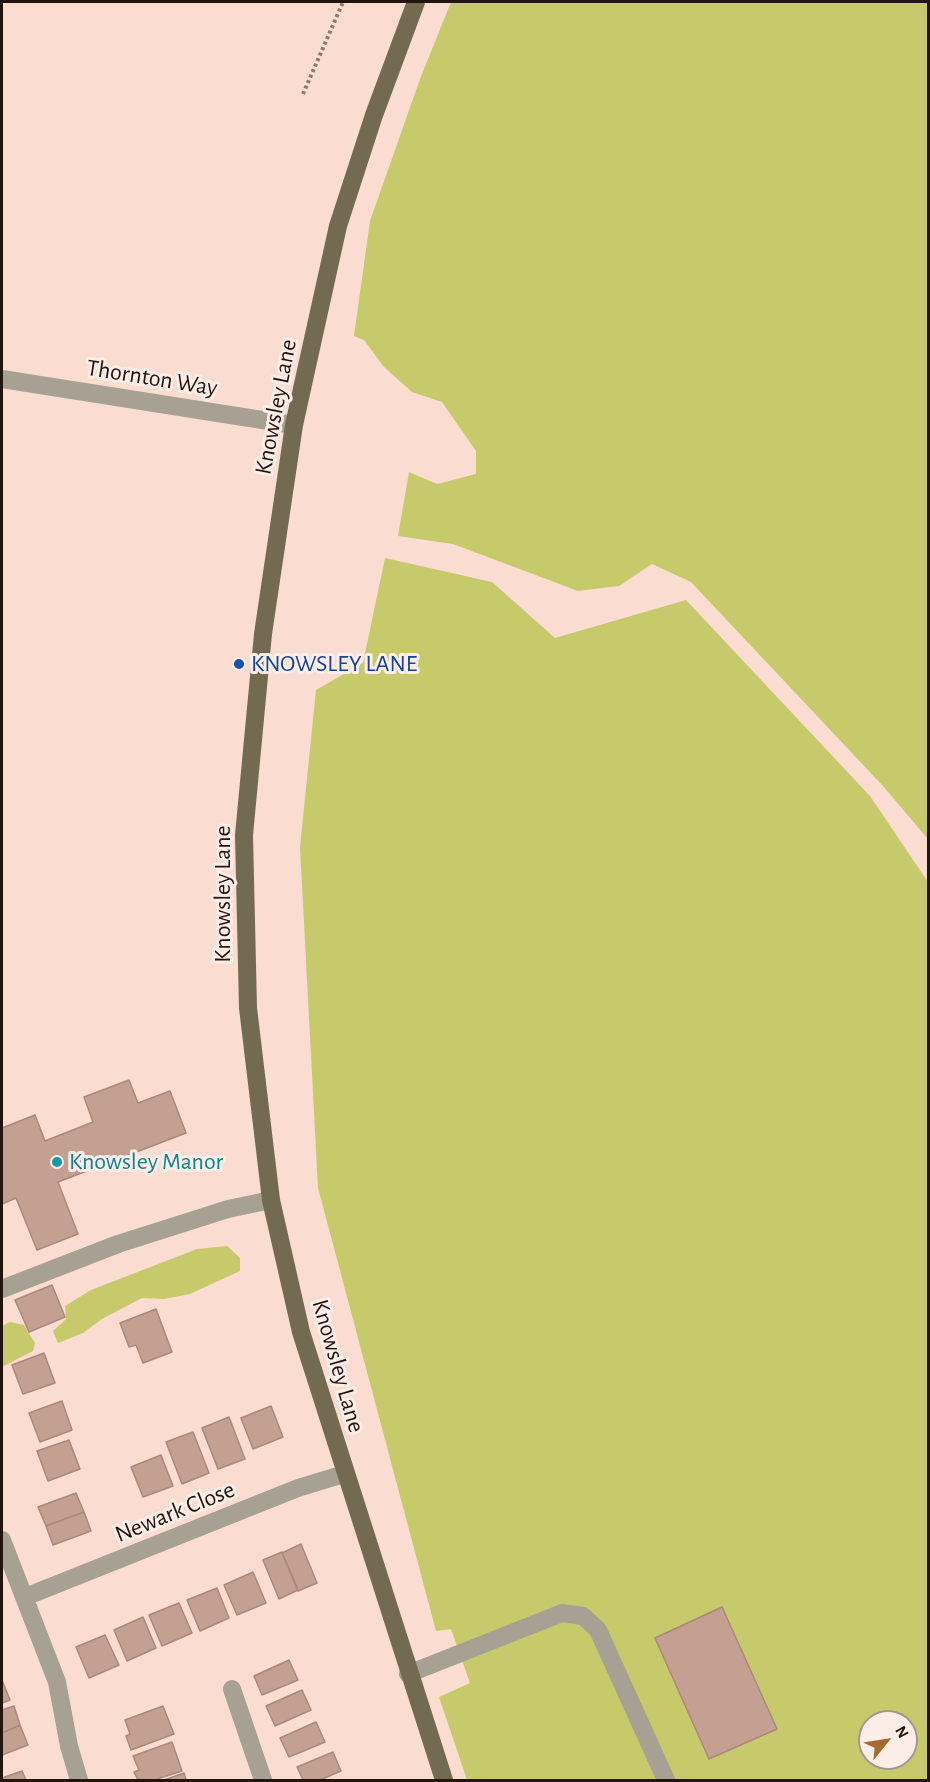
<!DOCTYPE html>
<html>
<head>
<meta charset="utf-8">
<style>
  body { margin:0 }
  #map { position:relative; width:930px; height:1782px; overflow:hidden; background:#fadcd0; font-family:"Alegreya Sans",sans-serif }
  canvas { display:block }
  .frame { position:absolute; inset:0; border:3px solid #221510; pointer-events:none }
  .north { position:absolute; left:858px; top:1710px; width:60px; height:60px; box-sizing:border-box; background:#fcede7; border:2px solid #a59791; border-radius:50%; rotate:60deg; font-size:16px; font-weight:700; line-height:24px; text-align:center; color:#221510 }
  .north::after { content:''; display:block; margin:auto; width:21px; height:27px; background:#a46b2a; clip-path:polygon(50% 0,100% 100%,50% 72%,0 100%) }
</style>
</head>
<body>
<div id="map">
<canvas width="930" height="1782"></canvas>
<div class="frame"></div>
<div class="north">N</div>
</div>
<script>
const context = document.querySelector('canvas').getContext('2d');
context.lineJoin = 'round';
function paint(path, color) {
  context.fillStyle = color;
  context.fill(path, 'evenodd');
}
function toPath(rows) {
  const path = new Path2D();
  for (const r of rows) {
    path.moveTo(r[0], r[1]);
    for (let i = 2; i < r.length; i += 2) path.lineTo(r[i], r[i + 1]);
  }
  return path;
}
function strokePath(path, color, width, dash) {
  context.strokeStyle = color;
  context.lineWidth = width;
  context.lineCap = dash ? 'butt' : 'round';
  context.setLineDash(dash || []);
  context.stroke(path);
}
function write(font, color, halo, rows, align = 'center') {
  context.font = font + ' "Alegreya Sans",sans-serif';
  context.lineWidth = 6;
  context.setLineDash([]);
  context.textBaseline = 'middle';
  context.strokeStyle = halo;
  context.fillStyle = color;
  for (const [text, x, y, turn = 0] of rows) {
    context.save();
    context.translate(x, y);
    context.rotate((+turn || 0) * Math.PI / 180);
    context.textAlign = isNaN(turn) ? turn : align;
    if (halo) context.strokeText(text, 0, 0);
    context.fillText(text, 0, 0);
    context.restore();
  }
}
const green = toPath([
  [451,2,928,2,928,839,883,786,691,582,652,564,619,586,578,591,453,544,398,536,409,472,437,484,476,474,476,451,442,402,412,392,384,367,364,340,354,336,370,221,420,79],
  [385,558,492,582,555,638,686,600,870,796,928,882,928,1780,467,1780,439,1697,470,1683,451,1629,436,1631,318,1188,300,847,316,690,363,663],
  [870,1722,906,1722,906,1758,870,1758],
  [227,1246,240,1258,240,1271,190,1294,164,1299,142,1298,102,1319,83,1333,58,1343,53,1331,66,1319,65,1306,91,1290,197,1249],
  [10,1322,24,1325,35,1343,33,1351,2,1367,2,1326]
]);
const building = toPath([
  [129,1080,138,1103,170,1091,186,1133,58,1182,78,1234,37,1250,16,1198,2,1204,2,1128,35,1115,45,1141,93,1122,84,1097,129,1080],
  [52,1285,65,1317,29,1332,15,1300,52,1285],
  [156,1309,172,1352,143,1363,136,1345,129,1347,120,1323,156,1309],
  [44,1353,55,1383,23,1394,12,1365,44,1353],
  [62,1401,72,1430,40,1442,29,1413,62,1401],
  [271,1406,283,1437,253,1449,241,1418,271,1406],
  [229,1417,245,1459,218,1469,202,1428,229,1417],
  [193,1432,209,1473,182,1484,166,1442,193,1432],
  [69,1440,80,1469,48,1481,37,1451,69,1440],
  [161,1455,173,1486,143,1497,131,1467,161,1455],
  [76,1493,84,1512,46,1526,38,1507,76,1493],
  [84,1512,91,1531,53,1545,46,1526,84,1512],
  [301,1544,317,1583,298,1591,282,1553,301,1544],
  [282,1552,298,1590,279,1599,263,1560,282,1552],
  [253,1572,266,1603,237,1615,224,1585,253,1572],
  [217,1588,229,1618,200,1631,187,1600,217,1588],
  [179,1603,192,1633,162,1646,149,1615,179,1603],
  [722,1607,777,1729,709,1759,655,1638,722,1607],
  [143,1617,156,1648,127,1661,114,1630,143,1617],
  [105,1635,119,1665,89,1678,76,1647,105,1635],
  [289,1660,298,1680,262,1695,254,1676,289,1660],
  [2,1680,10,1700,2,1703,2,1680],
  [302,1690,311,1710,275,1726,266,1706,302,1690],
  [14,1706,20,1725,2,1733,2,1710,14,1706],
  [163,1706,174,1734,131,1750,126,1736,130,1734,125,1720,163,1706],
  [316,1722,325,1742,289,1757,280,1738,316,1722],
  [20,1725,28,1745,2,1755,2,1733,20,1725],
  [172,1742,182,1771,154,1780,138,1780,134,1772,139,1770,133,1756,172,1742],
  [333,1752,341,1771,320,1780,303,1780,297,1767,333,1752],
  [22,1771,26,1780,2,1780,2,1778,22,1771],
  [184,1773,186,1780,164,1780,184,1773]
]);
const path = toPath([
  [303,94,343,2]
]);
const minor = toPath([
  [2,379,294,425],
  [2,1289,118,1244,228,1209,271,1200],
  [2,1540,57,1682,69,1746,79,1780],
  [25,1597,298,1488,344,1474],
  [408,1674,562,1613,583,1616,598,1630,666,1780],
  [232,1689,263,1780]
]);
const major = toPath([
  [416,2,374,115,338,226,294,425,263,634,244,835,248,1008,271,1200,301,1332,444,1780]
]);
const markers = [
  [239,664,6,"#1a4fb4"],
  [57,1162,6,"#0f9aa8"]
];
const streetNames = [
  ["Thornton Way",152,378,9],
  ["Knowsley Lane",276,407,-79],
  ["Knowsley Lane",223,894,-90],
  ["Knowsley Lane",338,1366,74],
  ["Newark Close",175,1512,-22]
];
const transitNames = [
  ["KNOWSLEY LANE",251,664]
];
const cultureNames = [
  ["Knowsley Manor",69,1162]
];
paint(green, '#c7ca6a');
paint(building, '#c4a092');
strokePath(building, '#ab887b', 1.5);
strokePath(path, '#8e7970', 4, [3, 3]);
strokePath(minor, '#a6a193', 18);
strokePath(major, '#736b51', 18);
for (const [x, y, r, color] of markers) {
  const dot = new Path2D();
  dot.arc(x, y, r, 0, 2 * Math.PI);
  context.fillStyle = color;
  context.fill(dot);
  strokePath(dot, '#fcede7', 2);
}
write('24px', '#221510', '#fcede7', streetNames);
write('24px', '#164399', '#fcede7', transitNames, 'left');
write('24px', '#0d838f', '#fcede7', cultureNames, 'left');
</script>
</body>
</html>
